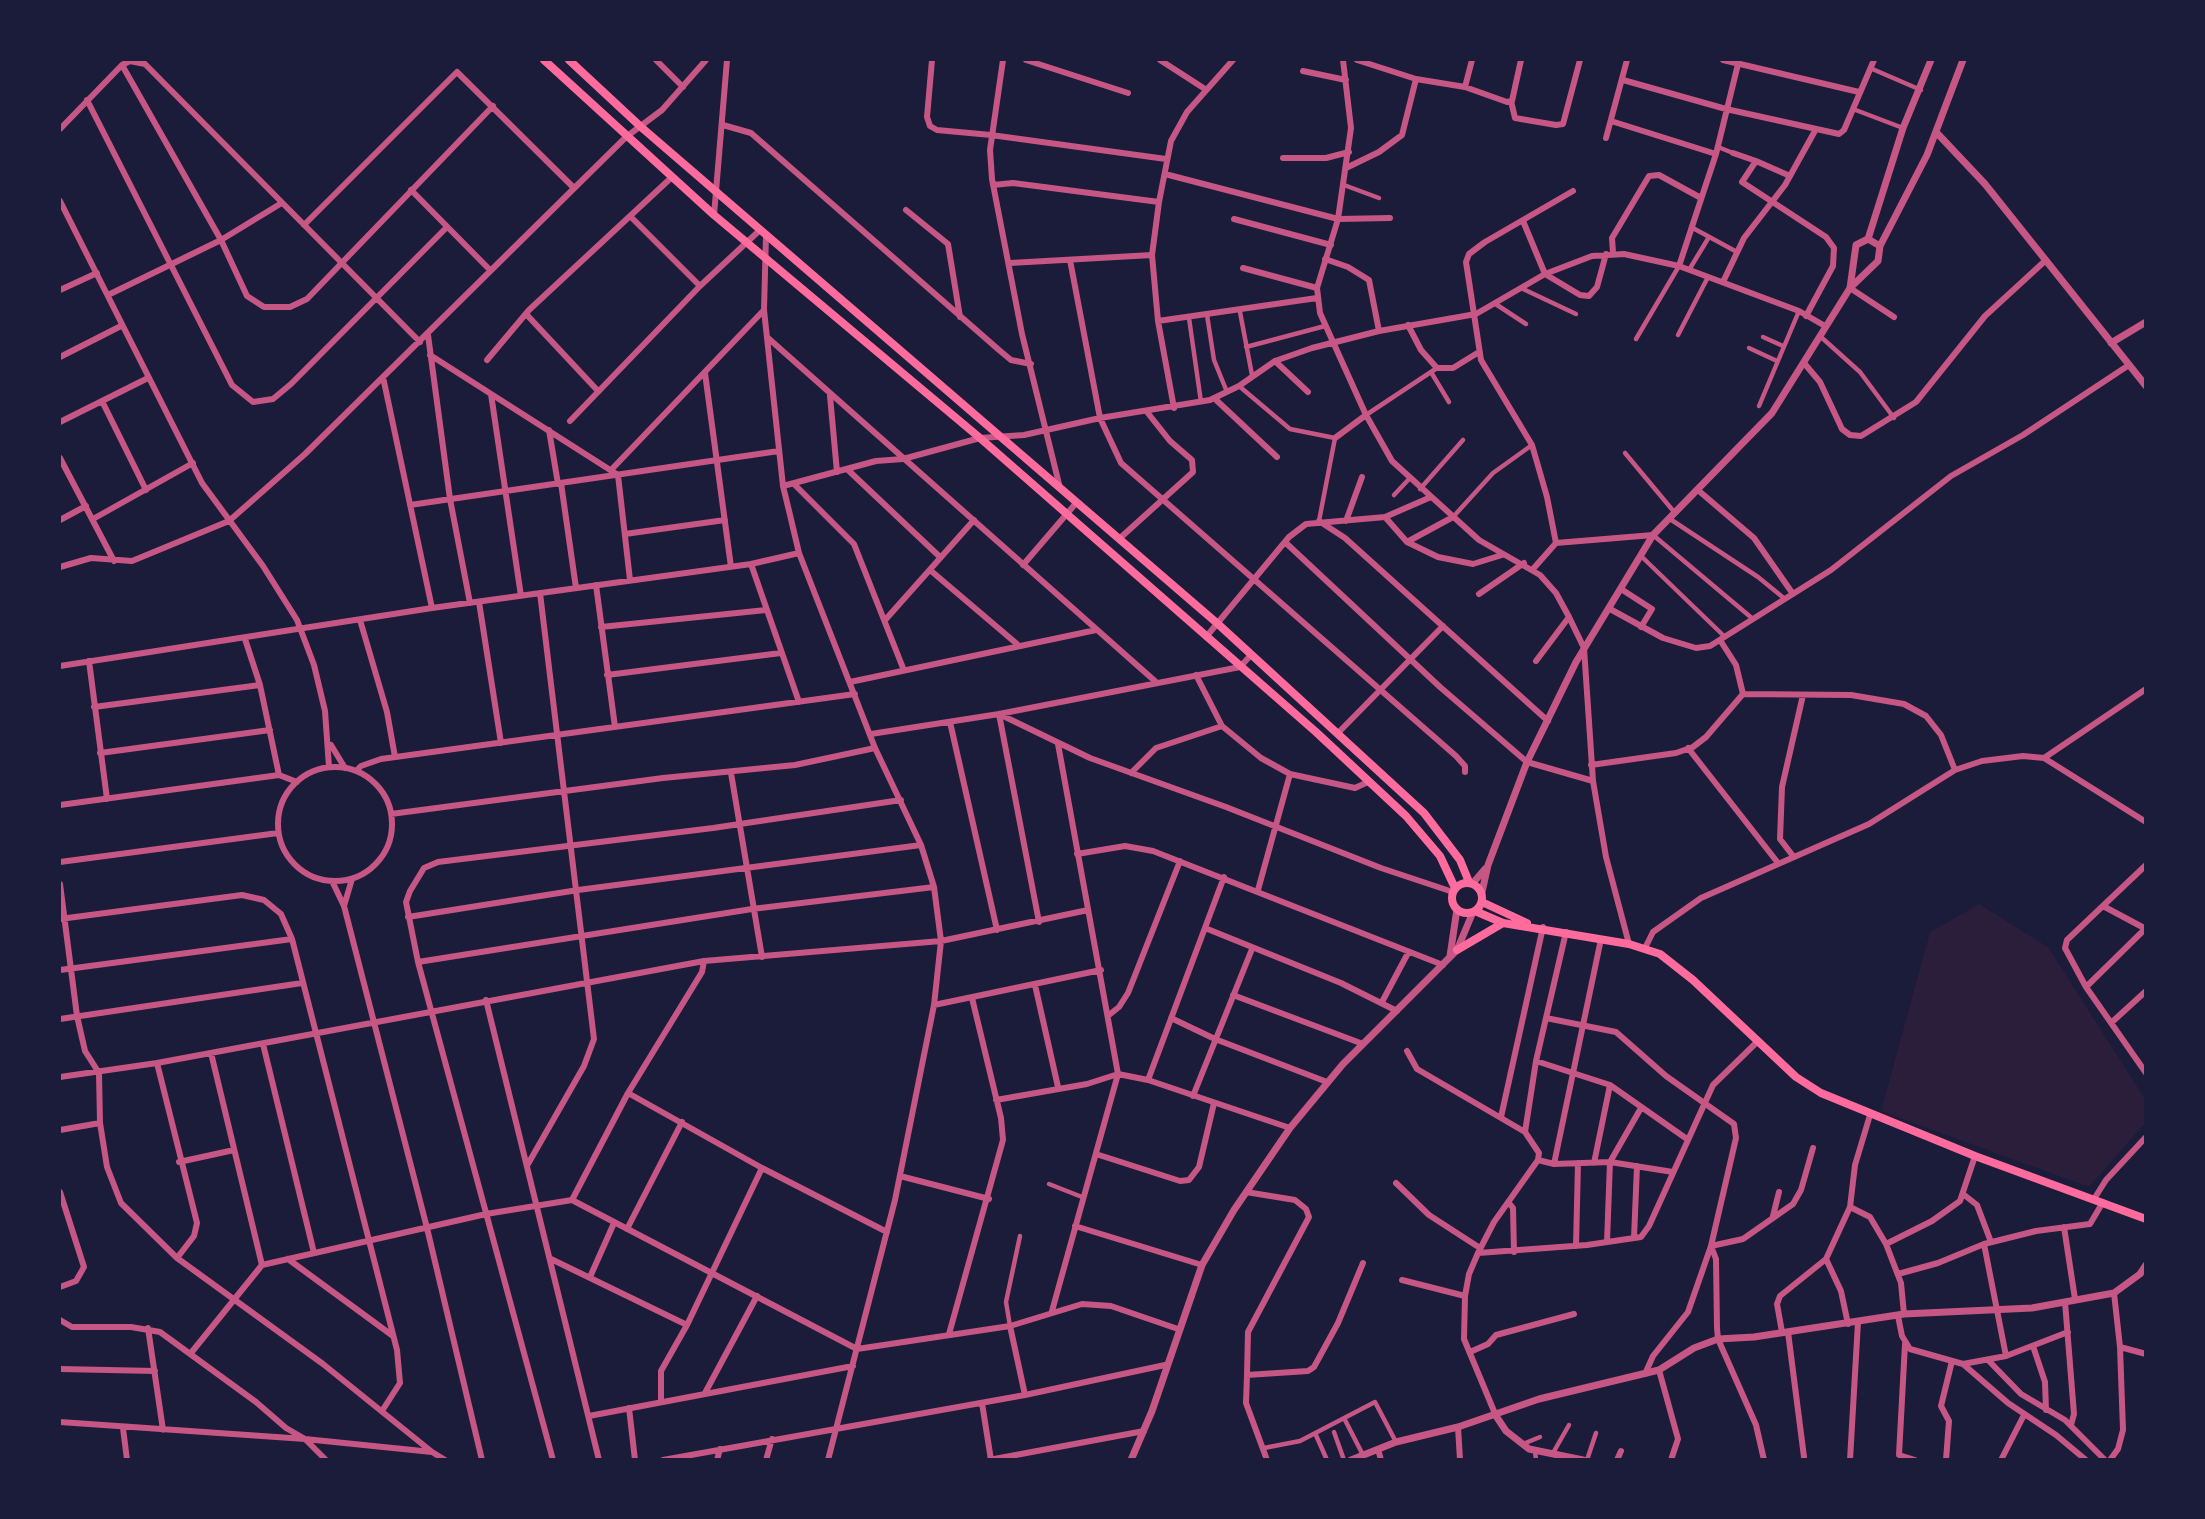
<!DOCTYPE html>
<html>
<head>
<meta charset="utf-8">
<style>
  body { margin:0 }
  #map { position:relative; width:2205px; height:1519px; overflow:hidden; background:#1b1b3a; font-family:Raleway,sans-serif }
  canvas { display:block }
  .frame { position:absolute; inset:0; border:61px solid #1b1b3a; pointer-events:none }
</style>
</head>
<body>
<div id="map">
<canvas width="2205" height="1519"></canvas>
<div class="frame"></div>
</div>
<script>
const context = document.querySelector('canvas').getContext('2d');
context.lineJoin = 'round';
function paint(path, color) {
  context.fillStyle = color;
  context.fill(path, 'evenodd');
}
function toPath(rows) {
  const path = new Path2D();
  for (const r of rows) {
    if (r.length === 3) {
      path.moveTo(r[0] + r[2], r[1]);
      path.arc(r[0], r[1], r[2], 0, 2 * Math.PI);
      continue;
    }
    path.moveTo(r[0], r[1]);
    for (let i = 2; i < r.length; i += 2) path.lineTo(r[i], r[i + 1]);
  }
  return path;
}
function strokePath(path, color, width, dash) {
  context.strokeStyle = color;
  context.lineWidth = width;
  context.lineCap = dash ? 'butt' : 'round';
  context.setLineDash(dash || []);
  context.stroke(path);
}
const green = toPath([
  [1979,904,2048,947,2145,1099,2145,1123,2089,1187,1881,1111,1930,932]
]);
const pedestrian = toPath([
  [1870,68,1921,90],
  [1853,109,1903,128],
  [1718,147,1733,153],
  [1344,185,1379,198],
  [1691,227,1737,252],
  [1689,270,1709,237],
  [1521,288,1576,314],
  [1494,303,1526,324],
  [1240,312,1252,375],
  [1207,315,1214,360,1227,392],
  [1189,318,1201,402],
  [1678,335,1708,277],
  [1763,337,1783,346],
  [1821,337,1860,372,1894,418],
  [1636,339,1679,266],
  [1246,347,1325,326],
  [1749,348,1777,361],
  [1431,372,1449,402],
  [1239,386,1290,429,1335,438,1319,521],
  [1759,406,1799,311],
  [1366,415,1437,368],
  [1625,453,1675,513],
  [1420,489,1463,440],
  [1394,495,1409,479],
  [1453,517,1493,473,1532,445],
  [1670,519,1758,577,1785,599],
  [1653,535,1753,619],
  [1641,556,1725,637],
  [1049,1184,1082,1197],
  [1010,1326,1006,1302,1020,1236],
  [1345,1420,1363,1455],
  [1334,1432,1344,1460],
  [1315,1433,1327,1460],
  [1523,1444,1540,1437],
  [1264,1448,1300,1441,1375,1402,1396,1442],
  [1535,1451,1536,1460],
  [1553,1453,1569,1425],
  [1587,1460,1596,1433]
]);
const minor = toPath([
  [656,60,683,87],
  [932,60,927,117,930,126,937,130,991,135,1166,159],
  [1003,60,990,150,992,179,1022,334,1060,488],
  [1026,60,1128,93],
  [1160,60,1205,89],
  [1343,60,1351,128,1338,219,1317,288,1320,313,1366,415,1392,461,1479,540,1540,575,1556,593,1569,617,1584,648,1593,781,1606,857,1629,944],
  [1357,60,1416,79,1465,87,1507,102,1512,101,1521,60],
  [1723,60,1859,92],
  [122,65,221,240,247,296,264,307,290,307,307,299,493,106],
  [1303,71,1346,80],
  [1623,80,1726,109,1839,134,1844,130,1874,60],
  [1465,87,1472,60],
  [87,100,232,385,253,402,273,399,291,384,447,227],
  [1511,101,1515,118,1556,125,1563,124,1580,60],
  [1611,121,1716,154],
  [723,125,751,133,999,350,1011,360,1031,364],
  [60,129,122,65,130,61,145,64,420,342],
  [1606,138,1627,60],
  [1733,153,1756,161],
  [1283,158,1326,158,1349,152],
  [1346,168,1379,152,1402,135,1416,79],
  [1165,174,1338,219,1390,218],
  [1790,176,1756,161,1742,182,1826,237,1834,248,1833,266,1806,316],
  [993,185,1013,183,1159,202],
  [411,190,490,270],
  [60,201,202,483,263,566,297,620,314,665,325,711,329,767],
  [906,210,948,244,960,317],
  [714,215,727,60],
  [631,217,700,286],
  [1234,219,1331,245],
  [1523,221,1545,274,1580,295,1589,296,1597,287,1606,254],
  [304,225,457,72,574,188],
  [766,235,764,310,783,486,790,515,799,553,875,748,921,845,934,887,941,941,934,1005,895,1200,828,1460],
  [1613,253,1612,238,1649,176,1659,175,1701,198],
  [1325,259,1348,267,1369,280,1379,331],
  [1070,260,1100,418,1121,463,1456,756,1465,766,1465,772],
  [1010,263,1152,255],
  [1679,266,1716,154,1739,60],
  [1243,268,1317,288],
  [1723,282,1744,238,1785,185,1816,129],
  [1850,288,1894,317],
  [60,290,97,273],
  [108,295,221,240,280,204],
  [527,315,598,391],
  [1158,321,1317,298],
  [1408,325,1421,350,1437,368,1453,368,1479,352],
  [428,335,450,499,470,603],
  [768,338,1156,682],
  [430,355,618,475,630,580],
  [60,357,121,326],
  [487,360,529,310,672,177],
  [1275,361,1308,392],
  [1804,363,1820,382,1842,429,1850,435,1861,436,1916,402,1985,316,2046,260],
  [705,373,731,567],
  [383,377,432,608],
  [491,394,521,596],
  [830,396,837,472],
  [1214,398,1277,457],
  [102,401,146,490],
  [1174,408,1158,321,1152,255,1159,202,1171,141,1187,112,1233,60],
  [570,421,700,286,760,230],
  [60,422,148,378],
  [549,430,558,484],
  [1335,438,1366,415],
  [60,458,114,561],
  [612,469,764,310],
  [848,470,940,557],
  [561,483,576,588],
  [794,484,854,544,903,668],
  [783,486,876,461,903,459,980,438,1024,435,1100,418,1210,400,1239,386,1275,361,1312,348,1379,331,1476,314,1545,274,1592,256,1624,254,1679,266,1799,311,1825,326],
  [1699,491,1754,538,1793,594],
  [410,505,779,451],
  [1385,517,1407,542,1438,557,1473,564,1502,555],
  [93,519,193,463],
  [60,520,86,506],
  [1319,521,1345,538,1548,721],
  [1346,521,1362,477],
  [625,534,725,520],
  [1119,539,1193,472,1192,460,1170,441,1147,412],
  [1407,542,1453,517],
  [1286,543,1440,687,1527,762,1593,781],
  [1556,543,1653,535],
  [751,564,799,702],
  [1023,565,1077,502],
  [60,567,91,558,132,561,229,521,305,454,626,137,662,110,706,60],
  [1533,569,1556,543,1547,497,1532,445,1481,360,1466,262,1469,254,1485,242,1573,191],
  [930,570,1017,644],
  [596,585,615,727],
  [1621,589,1652,609,1641,627],
  [1479,594,1524,563],
  [479,602,501,743],
  [1610,609,1663,638,1696,648,1710,646,1831,570,1951,476,2023,435,2129,365],
  [886,619,974,520],
  [360,620,387,712,395,757],
  [601,627,766,610],
  [1206,637,1289,537,1306,524,1385,517,1431,497],
  [245,639,260,685,279,775],
  [89,661,107,799],
  [1536,661,1569,617],
  [60,666,432,608,751,564,799,553],
  [607,675,781,653],
  [1196,675,1222,726,1261,758,1290,774,1355,788,1368,782],
  [850,682,1096,630],
  [1743,694,1851,695,1904,704,1926,716,1941,735,1955,770],
  [94,707,260,685],
  [999,714,1090,758,1226,807,1381,868,1453,892],
  [999,714,1039,922],
  [950,722,997,930],
  [871,734,999,714,1240,667,1251,655],
  [1337,734,1443,626],
  [331,745,345,768],
  [1688,748,1778,863],
  [100,753,270,730],
  [2044,758,2146,822],
  [1591,765,1676,753,1693,747,1706,737,1743,694,1736,665,1720,640],
  [335,824,57],
  [356,771,361,766,381,759,855,694],
  [731,773,762,957],
  [1131,773,1156,748,1222,726],
  [60,805,279,775,297,782],
  [391,814,663,778,795,765,875,748],
  [1077,854,1125,846,1153,851,1443,965],
  [1793,856,1780,839,1782,787,1803,695],
  [60,862,278,833],
  [2146,865,2067,940,2065,948,2086,987,2146,1073],
  [332,881,344,906,427,1228,482,1460],
  [60,884,77,1016,85,1051,99,1073,100,1123,107,1167,121,1203,177,1258,323,1364,432,1452],
  [1258,890,1290,774],
  [344,906,352,879],
  [2103,906,2146,929],
  [408,917,578,890,921,845],
  [60,919,242,895,264,900,281,914,292,939,397,1350,400,1383,382,1411],
  [1205,928,1341,983,1397,1011],
  [1645,948,1653,932,1701,898,1869,824,1955,770,1982,761,2023,756,2044,758,2146,689],
  [418,962,752,909,934,887],
  [60,970,292,939],
  [1035,985,1058,1087],
  [2086,987,2145,929],
  [1233,995,1363,1044],
  [486,1000,599,1460],
  [1382,1002,1408,953],
  [934,1005,1101,970],
  [1109,1015,1119,1007,1128,993,1180,861],
  [1171,1018,1215,1039,1327,1082],
  [1546,1018,1616,1032,1666,1076,1734,1124,1736,1138,1711,1246,1716,1259,1717,1328,1718,1339,1756,1425,1764,1460],
  [60,1019,302,983],
  [2111,1023,2146,991],
  [263,1044,314,1253],
  [1407,1051,1417,1069,1525,1132,1539,1153,1538,1160,1494,1222,1478,1253,1469,1274,1465,1296,1464,1339,1496,1416],
  [211,1053,262,1265],
  [1536,1061,1610,1085,1687,1139],
  [157,1063,197,1223,194,1236,177,1258],
  [60,1077,157,1063,704,961,941,941,1088,910],
  [1148,1080,1224,877],
  [628,1093,762,1168,887,1232],
  [1193,1096,1252,949],
  [996,1100,1087,1084,1118,1074,1148,1080,1290,1128],
  [1870,1115,1855,1165,1850,1207,1870,1217,1886,1244,1901,1283,1904,1314],
  [1501,1117,1543,927],
  [60,1130,100,1123],
  [1525,1132,1536,1061,1566,932],
  [1096,1154,1180,1181,1189,1180,1199,1167,1214,1103],
  [1538,1160,1554,1164,1610,1162,1673,1172],
  [179,1162,234,1150],
  [1594,1163,1610,1085],
  [528,1164,584,1066,594,1039,540,593],
  [1554,1164,1601,939],
  [900,1176,989,1199],
  [1396,1183,1429,1215,1480,1248],
  [60,1192,84,1267,76,1281,60,1287],
  [1246,1192,1295,1200,1306,1209,1309,1217,1248,1332,1247,1375],
  [1963,1194,1977,1205,1991,1242],
  [2094,1199,2106,1180,2146,1137],
  [572,1200,628,1093,702,972,704,961],
  [1509,1203,1513,1208,1514,1252],
  [1773,1216,1779,1192],
  [1075,1226,1202,1265],
  [2064,1227,2075,1299],
  [627,1229,682,1122],
  [1634,1238,1637,1166],
  [1607,1242,1610,1162,1641,1108],
  [1886,1244,1932,1221,1960,1201,1975,1156],
  [1984,1244,2006,1356],
  [1576,1246,1578,1163],
  [1478,1253,1587,1245,1641,1237,1649,1226,1713,1085,1757,1042],
  [288,1259,393,1336],
  [551,1259,687,1325,661,1371,661,1401],
  [1826,1259,1841,1291,1848,1324],
  [1898,1274,1938,1263,1984,1244,2036,1231,2090,1224,2103,1202],
  [590,1277,614,1223],
  [1402,1280,1465,1296],
  [2065,1302,2074,1414,2071,1425],
  [1052,1311,1118,1074,1058,744],
  [1898,1316,1902,1336,1910,1349,1963,1364,2006,1356,2068,1332],
  [60,1320,72,1327,131,1327,160,1332,256,1402,286,1428,305,1439,326,1460],
  [687,1325,762,1168],
  [1010,1326,1025,1395],
  [148,1328,163,1430],
  [1782,1332,1777,1304,1780,1296,1826,1259,1850,1207],
  [1788,1332,1804,1457],
  [949,1334,1003,1140,1001,1118,972,998],
  [1905,1344,1899,1455,1915,1460],
  [2033,1346,2045,1382,2046,1410],
  [2120,1347,2146,1354],
  [1470,1352,1488,1344,1496,1335,1574,1314],
  [191,1353,262,1265,486,1214,572,1200,857,1349,1010,1326,1082,1304,1111,1306,1178,1329],
  [1988,1360,2021,1394,2065,1420,2105,1460],
  [1963,1364,2008,1403,2056,1435,2086,1460],
  [60,1369,155,1371],
  [1659,1370,1678,1439,1671,1460],
  [1645,1374,1653,1356,1688,1312,1711,1246,1743,1239,1793,1204,1801,1190,1813,1148],
  [705,1393,757,1296],
  [982,1403,991,1460],
  [629,1408,635,1460],
  [589,1416,853,1366],
  [60,1422,305,1439,432,1452,445,1460],
  [1458,1427,1460,1460],
  [123,1428,127,1460],
  [1378,1449,1381,1460],
  [553,1460,418,962,406,902,410,891,424,868,438,862,713,828,901,800],
  [663,1460,1025,1395,1165,1365],
  [717,1460,720,1449],
  [766,1460,772,1439],
  [989,1460,1144,1431],
  [1267,1460,1246,1403,1247,1375,1308,1371,1314,1367,1338,1323,1363,1263],
  [1617,1460,1621,1451],
  [1850,1460,1858,1322],
  [1946,1460,1949,1421,1941,1406,1952,1361],
  [2001,1460,2024,1415],
  [2110,1460,2118,1449,2123,1430,2120,1347,2114,1293]
]);
const tertiary = toPath([
  [1936,132,1985,184,2146,386],
  [1868,239,1903,128,1931,60],
  [1850,288,1856,245,1868,239,1880,246],
  [2111,343,2146,322],
  [1473,883,1485,869],
  [1482,892,1488,865,1527,762,1576,662,1653,535,1772,413,1850,288,1878,261,1880,246,1927,155,1963,60],
  [1450,956,1457,909],
  [1496,1416,1506,1431,1529,1449,1583,1460],
  [1131,1460,1152,1411,1202,1265,1234,1210,1290,1128,1343,1064,1457,950,1473,912],
  [1351,1460,1396,1442,1458,1427,1539,1399,1659,1370,1694,1348,1718,1339,1754,1337,1904,1314,2032,1308,2114,1293,2140,1274,2146,1265]
]);
const secondary = toPath([
  [544,60,714,215,980,438,1316,732,1406,816,1440,856,1455,888],
  [569,60,641,127,1218,624,1424,813,1460,860,1469,882],
  [1467,898,15],
  [1482,902,1527,923],
  [1475,911,1503,923,1629,944,1660,954,1693,980,1796,1077,1821,1093,1975,1156,2146,1219],
  [1457,950,1503,923]
]);
paint(green, '#2a1e3b');
strokePath(pedestrian, '#c65784', 4.5);
strokePath(minor, '#c65784', 6);
strokePath(tertiary, '#c65784', 7);
strokePath(secondary, '#ff6b9d', 8);
</script>
</body>
</html>
